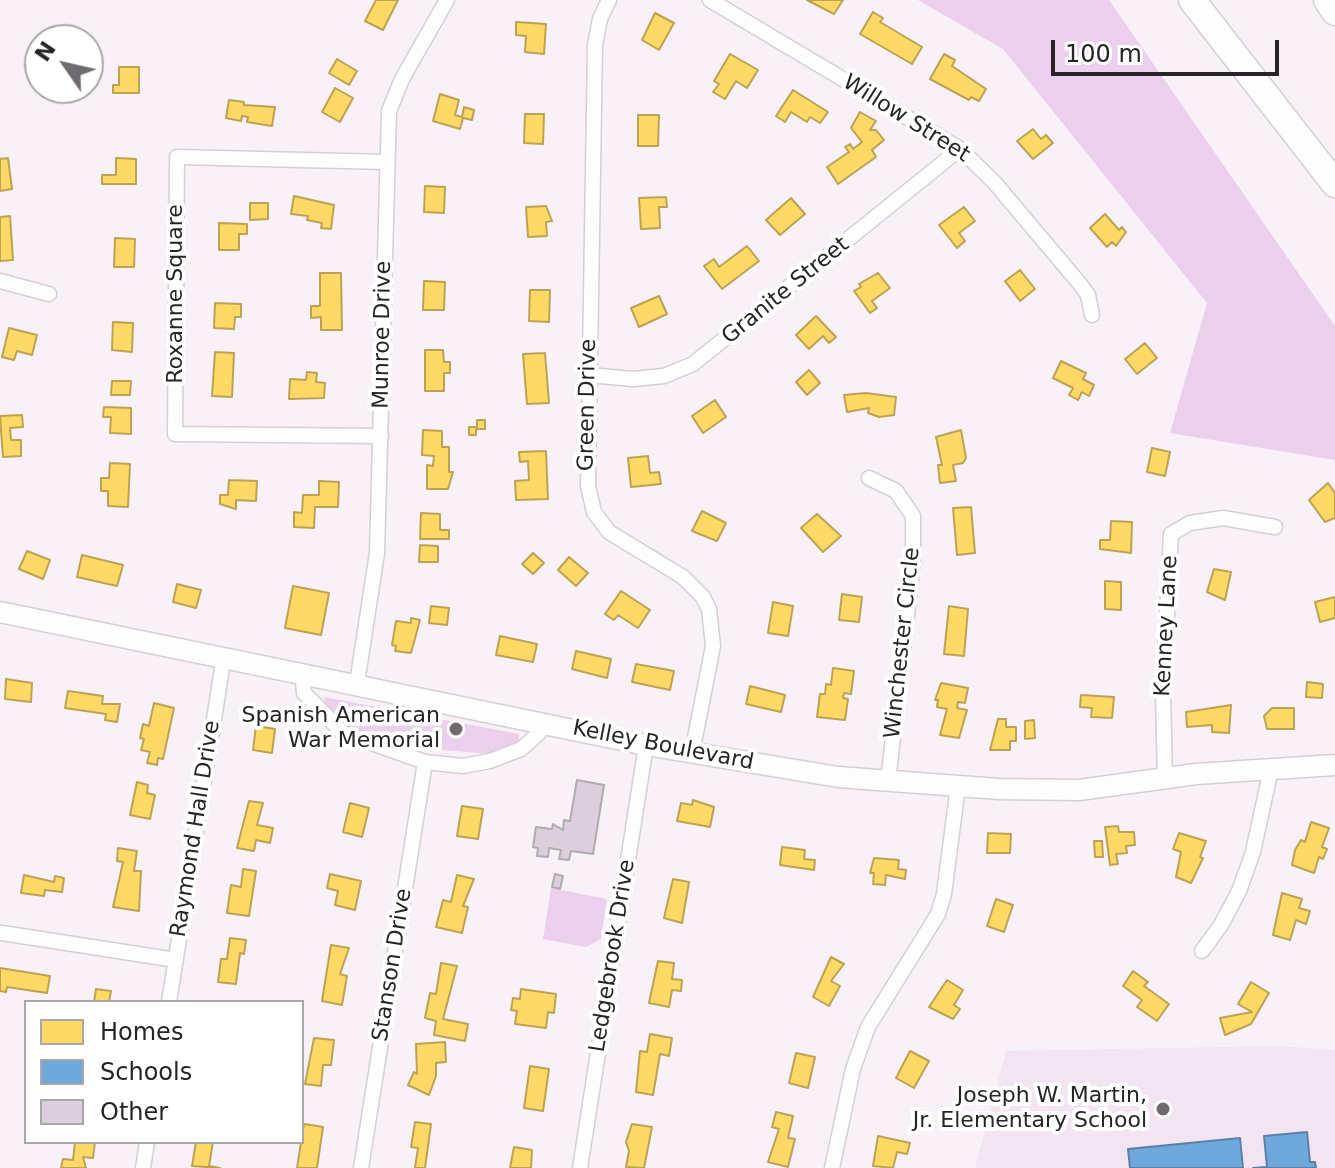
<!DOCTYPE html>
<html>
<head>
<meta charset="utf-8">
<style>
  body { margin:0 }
  #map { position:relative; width:1335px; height:1168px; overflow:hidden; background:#f8f1f7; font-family:"DejaVu Sans",sans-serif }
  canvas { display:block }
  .legend { position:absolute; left:24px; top:1000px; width:280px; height:144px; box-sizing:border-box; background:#fff; border:2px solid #a9a7a9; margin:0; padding:10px 14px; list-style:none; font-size:24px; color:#282328 }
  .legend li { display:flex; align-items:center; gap:16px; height:40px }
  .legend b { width:40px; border:2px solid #a9a7a9 }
  .north { position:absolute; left:24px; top:24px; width:80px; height:80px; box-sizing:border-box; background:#fff; border:2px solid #a9a7a9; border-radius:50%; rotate:304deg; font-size:22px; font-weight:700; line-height:32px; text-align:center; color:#282328 }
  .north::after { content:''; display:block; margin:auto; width:28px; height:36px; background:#716b70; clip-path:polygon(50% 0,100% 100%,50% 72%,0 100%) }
  .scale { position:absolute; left:1051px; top:40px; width:228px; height:36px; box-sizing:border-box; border:4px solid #282328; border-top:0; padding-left:10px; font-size:24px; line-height:28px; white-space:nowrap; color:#282328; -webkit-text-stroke:6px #fff; paint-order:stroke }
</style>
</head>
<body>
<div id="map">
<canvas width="1335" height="1168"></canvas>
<ul class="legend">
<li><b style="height:22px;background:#ffd966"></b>Homes</li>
<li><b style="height:22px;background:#6fa8dc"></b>Schools</li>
<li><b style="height:22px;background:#dccedc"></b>Other</li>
</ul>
<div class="north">N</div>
<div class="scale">100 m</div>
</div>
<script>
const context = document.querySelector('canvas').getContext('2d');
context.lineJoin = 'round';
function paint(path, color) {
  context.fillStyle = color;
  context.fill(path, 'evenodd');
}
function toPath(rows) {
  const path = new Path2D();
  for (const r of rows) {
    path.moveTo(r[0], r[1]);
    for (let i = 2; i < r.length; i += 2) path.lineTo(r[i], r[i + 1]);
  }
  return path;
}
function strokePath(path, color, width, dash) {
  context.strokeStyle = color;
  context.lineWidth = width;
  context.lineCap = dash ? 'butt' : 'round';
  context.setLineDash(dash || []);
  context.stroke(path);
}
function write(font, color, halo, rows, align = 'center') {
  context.font = font + ' "DejaVu Sans",sans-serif';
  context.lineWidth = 8;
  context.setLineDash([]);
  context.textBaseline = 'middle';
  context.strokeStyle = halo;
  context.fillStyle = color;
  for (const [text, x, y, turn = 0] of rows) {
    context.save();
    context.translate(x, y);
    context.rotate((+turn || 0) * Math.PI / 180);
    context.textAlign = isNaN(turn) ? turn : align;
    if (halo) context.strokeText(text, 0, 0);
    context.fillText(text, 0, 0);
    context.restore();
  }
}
const built = toPath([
  [1279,1046,1335,1050,1335,1168,975,1168,1006,1051]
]);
const green = toPath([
  [918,0,1109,0,1335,326,1335,460,1170,433,1207,303,1003,49],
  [324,697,519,734,519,739,515,744,490,754,407,747,352,728,326,707],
  [551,888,607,899,601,939,586,947,543,939]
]);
const homes = toPath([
  [376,0,398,0,383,30,365,21,376,0],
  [807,0,843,0,834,14,807,0],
  [873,12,883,18,880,22,922,47,912,64,860,34,873,12],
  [655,13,674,23,659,50,642,40,655,13],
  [516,22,546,24,544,54,525,52,526,36,516,35,516,22],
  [730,54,758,70,747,88,736,81,725,99,713,92,719,84,714,81,730,54],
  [944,54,955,60,952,66,986,89,979,101,971,97,969,100,930,79,944,54],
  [337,59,357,71,349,85,329,73,337,59],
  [119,67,139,67,139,93,113,93,113,85,119,85,119,67],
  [335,88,353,98,340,122,322,112,335,88],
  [793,90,828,112,820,123,810,117,807,122,791,112,785,122,776,116,793,90],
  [440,94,459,100,455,115,462,117,464,107,474,110,472,120,463,118,460,129,433,121,440,94],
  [229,100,244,102,244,105,275,107,272,126,247,122,248,117,242,116,241,121,226,118,229,100],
  [860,112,876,121,870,130,876,130,884,140,872,150,876,157,838,184,827,167,849,152,845,147,850,144,853,149,862,142,851,128,860,112],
  [525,114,544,114,543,144,524,143,525,114],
  [638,115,659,115,658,146,638,146,638,115],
  [1033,129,1041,139,1046,135,1053,143,1033,159,1017,141,1033,129],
  [8,158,12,189,0,191,0,159,8,158],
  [116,158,136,159,136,184,102,184,102,175,116,175,116,158],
  [425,186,445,187,444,213,424,212,425,186],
  [294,196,334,205,331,229,321,228,322,223,307,220,308,216,291,214,294,196],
  [666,197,667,207,659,207,660,228,641,229,639,198,666,197],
  [791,198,805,214,780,235,766,220,791,198],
  [250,203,268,203,268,219,250,220,250,203],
  [546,206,552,221,546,222,547,236,528,237,526,207,546,206],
  [964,207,975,221,959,233,965,241,957,248,939,225,964,207],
  [1105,214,1119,230,1122,227,1126,232,1116,246,1112,242,1107,247,1090,228,1105,214],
  [10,216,13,260,0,261,0,217,10,216],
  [219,223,247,224,247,234,239,234,239,250,219,250,219,223],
  [115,238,135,239,134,267,114,267,115,238],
  [747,246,759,261,722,289,704,266,714,259,719,267,747,246],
  [1020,270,1035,289,1020,301,1005,281,1020,270],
  [320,273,341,273,342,330,321,330,321,317,311,318,311,306,320,306,320,273],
  [878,273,890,288,872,301,877,308,870,313,854,291,861,287,859,284,878,273],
  [424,281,445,282,444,310,423,310,424,281],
  [530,290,550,290,549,322,529,321,530,290],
  [659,296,667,314,639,327,631,308,659,296],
  [215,303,241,304,241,317,235,317,234,329,214,328,215,303],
  [816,316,836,337,829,343,823,336,809,349,796,335,816,316],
  [113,322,133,323,132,352,112,350,113,322],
  [9,328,37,335,32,355,17,351,14,360,2,357,9,328],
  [1145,343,1157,358,1137,374,1125,359,1145,343],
  [425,350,443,350,444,362,450,362,450,373,444,373,444,391,425,391,425,350],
  [215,352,234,353,232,397,212,396,215,352],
  [545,353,549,403,527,404,523,354,545,353],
  [1061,361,1086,373,1083,379,1094,385,1089,396,1082,392,1078,400,1069,395,1073,388,1053,378,1061,361],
  [809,370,820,383,807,395,796,382,809,370],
  [307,372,317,373,316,382,325,383,324,398,289,399,290,379,306,380,307,372],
  [112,381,131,381,130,395,111,395,112,381],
  [866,393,896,397,894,415,879,417,868,413,869,408,847,412,844,395,866,393],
  [715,400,726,417,703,433,692,416,715,400],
  [104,407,131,408,131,434,110,433,111,417,103,417,104,407],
  [22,415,23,427,10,428,11,440,21,440,21,456,3,457,0,416,22,415],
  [477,420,485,420,485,429,476,429,476,435,469,435,469,427,477,427,477,420],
  [423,430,442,431,442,447,449,447,449,472,453,472,448,489,427,489,427,465,433,466,434,456,422,455,423,430],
  [961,430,966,458,963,463,953,465,956,481,940,483,938,465,942,465,936,437,961,430],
  [1152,448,1170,452,1165,476,1147,472,1152,448],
  [546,451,548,499,516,500,515,481,529,480,528,461,520,462,519,452,546,451],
  [648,456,650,473,659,472,661,484,631,487,628,458,648,456],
  [110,463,130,464,128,507,108,506,108,491,101,491,101,478,109,478,110,463],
  [229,480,257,481,256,501,236,500,236,509,220,504,220,495,228,495,229,480],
  [319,481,339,482,338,507,315,507,314,528,294,527,294,512,302,513,303,495,319,495,319,481],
  [1328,483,1335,493,1335,518,1325,522,1309,500,1328,483],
  [971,507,975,553,957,555,953,508,971,507],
  [702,511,726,523,717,541,692,531,702,511],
  [421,513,440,514,440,530,449,530,449,539,420,539,421,513],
  [817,514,841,536,823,552,801,528,817,514],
  [1111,521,1132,522,1131,553,1100,549,1100,540,1110,540,1111,521],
  [420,545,438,546,438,562,419,562,420,545],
  [27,551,50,560,43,579,19,569,27,551],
  [533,553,544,563,533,574,522,564,533,553],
  [82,555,123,565,117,586,77,577,82,555],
  [569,557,588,573,576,586,558,570,569,557],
  [1214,569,1231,572,1225,600,1207,592,1214,569],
  [1105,581,1121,582,1121,610,1105,609,1105,581],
  [177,584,201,590,196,608,173,602,177,584],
  [293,586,329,593,321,635,285,628,293,586],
  [621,591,650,610,638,628,618,615,614,620,605,614,621,591],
  [842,594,862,597,859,622,839,620,842,594],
  [1335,597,1335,618,1320,622,1315,602,1335,597],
  [773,602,793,606,788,636,768,633,773,602],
  [431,606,449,608,447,625,429,623,431,606],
  [949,606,968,609,964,656,944,654,949,606],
  [411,618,420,620,411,653,395,651,396,646,392,645,396,621,411,623,411,618],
  [500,636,537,644,533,662,496,655,500,636],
  [576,651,611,659,607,678,572,669,576,651],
  [636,664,674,671,670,690,632,682,636,664],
  [833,668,854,671,851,694,844,693,843,698,848,699,845,720,817,717,820,694,825,694,826,684,831,685,833,668],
  [6,679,32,683,31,702,5,699,6,679],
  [1307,682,1323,684,1322,698,1306,697,1307,682],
  [941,683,968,688,965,703,958,702,957,708,967,710,959,738,940,735,947,709,937,707,938,700,935,700,941,683],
  [750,686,785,695,781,712,746,704,750,686],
  [68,691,103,696,102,704,120,704,117,722,105,720,106,714,65,708,68,691],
  [1081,695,1114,697,1112,718,1091,717,1092,708,1080,707,1081,695],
  [154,703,174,708,163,759,158,758,157,765,147,763,150,752,141,750,144,739,140,738,143,724,149,726,154,703],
  [1231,705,1229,733,1212,732,1212,725,1187,727,1186,712,1231,705],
  [1272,708,1294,708,1294,729,1267,729,1264,716,1272,708],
  [998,719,1006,719,1006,727,1016,727,1016,741,1010,741,1010,750,990,750,998,719],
  [1034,720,1035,738,1025,739,1025,721,1034,720],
  [256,726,275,729,272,753,253,750,256,726],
  [137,782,148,785,147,793,155,795,150,819,130,815,137,782],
  [693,800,714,807,710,827,677,821,681,803,692,805,693,800],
  [249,801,263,803,257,825,273,828,270,843,256,840,254,851,237,848,249,801],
  [350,803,369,808,362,837,343,832,350,803],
  [462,806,483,809,478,839,457,836,462,806],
  [1311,822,1329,828,1322,847,1327,849,1323,859,1319,857,1314,873,1292,865,1295,850,1301,840,1305,842,1311,822],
  [1118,826,1119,832,1134,832,1135,845,1126,846,1127,853,1116,854,1118,864,1110,865,1105,827,1118,826],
  [988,833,1011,834,1010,853,987,853,988,833],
  [1179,833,1206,841,1200,857,1203,858,1191,883,1176,877,1181,852,1173,849,1179,833],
  [1094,841,1102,841,1103,857,1095,857,1094,841],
  [782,847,805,850,804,859,815,860,814,870,780,865,782,847],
  [118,848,137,851,134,871,141,871,139,911,113,907,123,862,117,861,118,848],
  [874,858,899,860,898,869,906,870,905,879,886,875,885,885,873,884,874,873,870,873,874,858],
  [243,869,256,871,249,916,227,913,231,885,241,887,243,869],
  [330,874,361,881,355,910,335,905,338,891,327,888,330,874],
  [24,875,54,882,55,876,64,878,62,892,45,890,44,896,21,893,24,875],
  [457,875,474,879,463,906,468,907,462,933,436,927,443,900,451,902,457,875],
  [673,879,689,882,682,923,664,918,673,879],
  [1282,893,1302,899,1299,908,1310,911,1306,924,1296,920,1290,940,1273,935,1282,893],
  [996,899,1013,905,1004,932,987,926,996,899],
  [230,938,246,940,244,954,240,953,236,984,218,982,221,959,227,959,230,938],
  [331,945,349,948,340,974,347,976,342,1005,322,1001,331,945],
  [831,957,844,964,831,981,840,986,829,1006,813,997,831,957],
  [658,961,674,963,672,979,682,980,681,991,672,990,669,1007,649,1003,658,961],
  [441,963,457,966,443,1019,468,1024,465,1041,434,1035,436,1021,425,1018,430,993,436,994,441,963],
  [0,968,50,976,47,993,7,987,6,992,0,991,0,968],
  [1133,971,1148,982,1144,986,1169,1004,1157,1021,1137,1007,1142,1000,1123,986,1133,971],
  [947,980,963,990,954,1005,960,1009,953,1019,929,1007,947,980],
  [1251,982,1269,993,1251,1024,1225,1035,1220,1018,1252,1012,1238,1004,1251,982],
  [96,989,111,991,109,1002,94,1002,96,989],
  [521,989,556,994,554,1013,548,1012,546,1028,515,1024,517,1011,511,1010,513,998,520,999,521,989],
  [650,1034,672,1038,669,1056,660,1054,653,1095,636,1092,640,1051,647,1052,650,1034],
  [314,1038,334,1040,331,1065,323,1065,321,1086,305,1084,314,1038],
  [445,1042,446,1062,436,1063,436,1076,429,1095,408,1085,414,1072,417,1074,416,1044,445,1042],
  [910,1051,929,1061,914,1088,896,1078,910,1051],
  [796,1053,815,1057,808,1088,789,1083,796,1053],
  [530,1066,549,1069,543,1111,524,1108,530,1066],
  [776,1112,793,1116,788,1138,795,1139,788,1167,768,1162,779,1129,772,1127,776,1112],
  [415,1122,431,1124,425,1168,415,1168,418,1148,411,1147,415,1122],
  [304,1124,323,1127,317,1168,297,1168,304,1124],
  [632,1124,652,1127,644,1168,626,1167,629,1151,626,1142,632,1124],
  [878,1136,910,1143,907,1154,897,1152,893,1168,873,1166,878,1136],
  [75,1142,95,1142,93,1158,83,1157,86,1168,61,1168,63,1159,73,1160,75,1142],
  [196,1142,213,1142,209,1166,220,1168,192,1166,196,1142],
  [514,1147,532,1150,531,1168,510,1168,514,1147]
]);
const schools = toPath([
  [1307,1132,1310,1162,1315,1162,1316,1168,1253,1168,1267,1167,1264,1136,1307,1132],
  [1240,1138,1243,1168,1130,1168,1128,1149,1240,1138]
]);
const building = toPath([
  [577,780,604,785,593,854,571,851,569,860,559,859,561,850,549,848,548,857,537,856,538,848,533,847,536,827,552,829,553,824,563,830,564,820,570,821,577,780],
  [555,874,563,876,560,889,552,887,555,874]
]);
const street = toPath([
  [609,0,600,19,595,45,588,486,594,512,609,532,683,577,703,597,709,609,713,646,692,753],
  [710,0,960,149,994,182,1080,284,1088,295,1092,315],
  [0,281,49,294],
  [589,375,633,379,664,376,693,364,960,149],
  [381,436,175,434,177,157,387,162],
  [869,478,896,491,913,516,913,562,888,782],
  [302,672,304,693,343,733,425,762,463,766,490,761,521,749,538,734,545,722],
  [357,683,377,553,389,111,402,79,447,0],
  [1165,779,1163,694,1171,534,1190,523,1223,518,1275,527],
  [2,933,176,960],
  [1202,951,1221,925,1239,891,1253,852,1271,769],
  [169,1002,224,656],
  [143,1168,147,1142],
  [361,1168,425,762],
  [580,1168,646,745],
  [832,1168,853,1069,868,1027,938,914,944,894,958,786]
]);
const secondary = toPath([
  [0,612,646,745,838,777,999,789,1079,790,1196,774,1335,765]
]);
const highway = toPath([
  [1192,0,1335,184],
  [1327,0,1335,12]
]);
const markers = [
  [456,729,8,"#716b70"],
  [1163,1109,8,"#716b70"]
];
const streetNames = [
  ["Willow Street",906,119,32],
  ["Granite Street",786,291,-39],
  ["Roxanne Square",176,294,-90],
  ["Munroe Drive",383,335,-89],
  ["Green Drive",588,405,-89],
  ["Kenney Lane",1167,626,-87],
  ["Winchester Circle",903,643,-84],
  ["Kelley Boulevard",663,746,11],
  ["Raymond Hall Drive",196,829,-81],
  ["Ledgebrook Drive",613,956,-81],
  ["Stanson Drive",393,965,-81]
];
const poiNames = [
  ["Spanish American",440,716],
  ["War Memorial",440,741],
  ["Joseph W. Martin,",1147,1096],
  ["Jr. Elementary School",1147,1121]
];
paint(built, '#f2e5f1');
paint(green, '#eccfec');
paint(homes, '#ffd966');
strokePath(homes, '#bea253', 2);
paint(schools, '#6fa8dc');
strokePath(schools, '#5a80a6', 2);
paint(building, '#dccedc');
strokePath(building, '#afabaf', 2);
strokePath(street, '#d4cfd4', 17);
strokePath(secondary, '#d4cfd4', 23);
strokePath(highway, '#d4cfd4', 29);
strokePath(street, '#fefdfe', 14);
strokePath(secondary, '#fefdfe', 20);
strokePath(highway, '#fefdfe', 26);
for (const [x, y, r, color] of markers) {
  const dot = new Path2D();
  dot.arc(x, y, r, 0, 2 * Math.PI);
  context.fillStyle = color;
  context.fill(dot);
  strokePath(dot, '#fff', 3);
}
write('22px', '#282328', '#fff', streetNames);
write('22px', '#282328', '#fff', poiNames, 'right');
</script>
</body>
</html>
